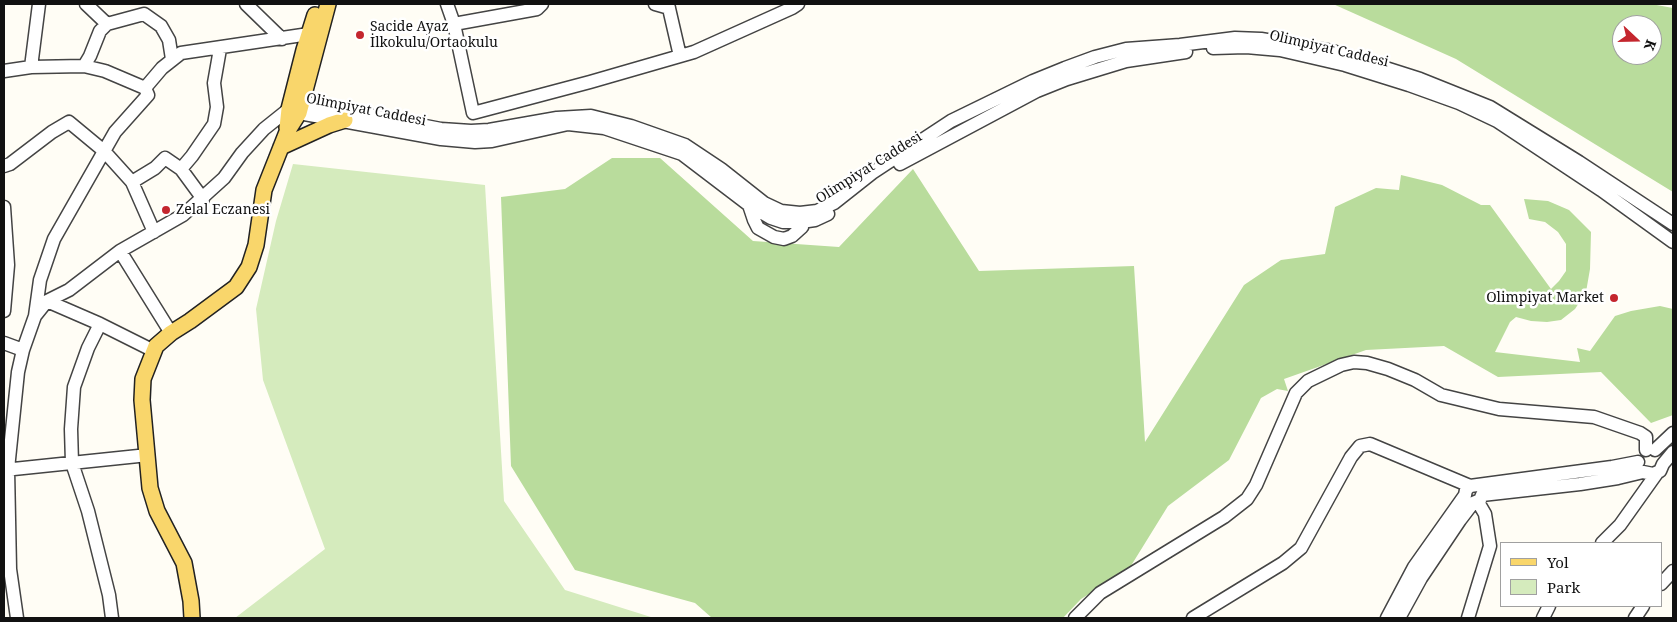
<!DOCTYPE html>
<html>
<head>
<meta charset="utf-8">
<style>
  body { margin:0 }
  #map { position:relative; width:1677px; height:622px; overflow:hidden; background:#fffdf5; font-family:"Noto Serif",serif }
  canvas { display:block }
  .frame { position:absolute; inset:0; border:5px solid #111; pointer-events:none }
  .legend { position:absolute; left:1500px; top:542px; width:162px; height:65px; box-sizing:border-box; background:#fff; border:1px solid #a0a0a0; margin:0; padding:6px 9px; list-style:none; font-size:15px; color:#111 }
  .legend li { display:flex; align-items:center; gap:10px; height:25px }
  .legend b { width:25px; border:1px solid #a0a0a0 }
  .north { position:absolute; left:1612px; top:15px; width:50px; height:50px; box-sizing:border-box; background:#fff; border:1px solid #a0a0a0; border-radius:50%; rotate:111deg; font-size:14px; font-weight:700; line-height:20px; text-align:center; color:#111 }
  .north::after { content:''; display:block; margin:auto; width:18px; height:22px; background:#c4262e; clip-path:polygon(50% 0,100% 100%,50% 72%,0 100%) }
</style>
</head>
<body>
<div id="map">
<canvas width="1677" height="622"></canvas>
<div class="frame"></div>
<ul class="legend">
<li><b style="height:6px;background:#f9d66b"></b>Yol</li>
<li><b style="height:14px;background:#d5ebbd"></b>Park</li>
</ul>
<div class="north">K</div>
</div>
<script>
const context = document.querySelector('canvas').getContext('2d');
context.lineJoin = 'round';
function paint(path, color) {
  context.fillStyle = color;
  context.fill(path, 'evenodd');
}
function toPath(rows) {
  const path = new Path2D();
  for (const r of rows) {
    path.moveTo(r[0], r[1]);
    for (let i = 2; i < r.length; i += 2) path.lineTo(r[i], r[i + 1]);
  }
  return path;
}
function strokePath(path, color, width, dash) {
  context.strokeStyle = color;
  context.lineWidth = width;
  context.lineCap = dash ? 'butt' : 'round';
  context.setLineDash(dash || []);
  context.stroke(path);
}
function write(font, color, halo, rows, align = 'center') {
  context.font = font + ' "Noto Serif",serif';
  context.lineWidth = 5;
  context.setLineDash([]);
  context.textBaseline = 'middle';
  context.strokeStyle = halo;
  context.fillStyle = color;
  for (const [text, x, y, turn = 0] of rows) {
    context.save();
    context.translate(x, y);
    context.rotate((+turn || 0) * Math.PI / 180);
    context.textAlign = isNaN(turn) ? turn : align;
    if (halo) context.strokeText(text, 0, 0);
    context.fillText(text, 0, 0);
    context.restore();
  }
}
const green = toPath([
  [293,164,485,185,504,501,565,590,654,618,235,618,325,549,263,380,256,309,276,221]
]);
const forest = toPath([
  [1333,4,1651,4,1673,8,1673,192,1456,59],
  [1622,25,1652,25,1652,55,1622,55],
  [612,158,660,158,753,241,839,247,913,169,979,271,1134,266,1145,442,1244,285,1281,260,1325,254,1335,207,1376,188,1399,190,1401,175,1442,185,1481,205,1490,205,1551,289,1559,281,1566,271,1566,244,1558,232,1545,222,1529,219,1524,199,1548,201,1569,210,1591,232,1590,269,1586,292,1575,309,1561,320,1547,322,1531,321,1516,317,1510,322,1495,352,1580,362,1577,348,1590,351,1615,316,1631,311,1660,306,1673,309,1673,415,1651,423,1601,372,1498,377,1444,346,1366,350,1284,379,1288,391,1277,389,1261,398,1229,460,1168,506,1129,569,1081,599,1063,618,712,618,695,603,575,570,511,466,501,197,565,189]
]);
const minor = toPath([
  [86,4,107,24],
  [246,4,282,39],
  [447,4,454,24,473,113,590,82,694,52,792,8,798,4],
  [655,4,669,8],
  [668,4,680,56],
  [454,24,537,9,542,4],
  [1213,48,1246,47,1280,50,1345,65,1409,85,1459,103,1497,121,1601,190,1673,242],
  [84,66,105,71,145,88],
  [31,67,39,4],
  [4,71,31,67,84,66,90,56,100,31,107,24,144,14,161,26,169,40,172,59],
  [291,110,299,113,441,139,475,142,492,141,568,124,604,128,682,154,749,205,771,218,783,222,801,222,815,220,828,214],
  [900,164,1037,91,1067,79,1126,61,1186,52],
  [4,166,10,164,52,132,69,122,104,151,132,182,154,232],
  [132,182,155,168,165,158,181,169],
  [203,199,181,169,192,156,214,124,217,107,214,83,220,49],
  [749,205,754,220,758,228,774,237,784,239,792,236,802,227,798,219],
  [4,207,8,265,4,311],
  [120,251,171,333],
  [47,301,100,324,154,351],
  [35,316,40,280,54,239,115,132,148,95,145,88,162,68,181,53,309,34],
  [100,324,88,348,74,387,71,429,72,463,88,511,109,595,112,618],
  [4,343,23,350],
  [1655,450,1673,433],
  [4,470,148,455],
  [1482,495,1580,484,1618,478,1643,472,1653,474,1660,471,1663,464,1673,452],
  [1602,543,1620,525,1657,473],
  [1661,584,1673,571],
  [17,618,10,569,8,469,18,372,23,350,35,316,47,301,69,290,120,251,183,215,224,178,242,153,264,129,289,109,301,102,441,129,471,131,489,130,557,118,591,116,631,126,685,145,721,169,764,203,781,211,800,213,817,211,834,203,872,173,951,121,1033,81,1065,68,1095,57,1126,49,1180,45,1235,38,1261,39,1332,51,1420,79,1490,107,1579,162,1673,224],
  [1075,618,1100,593,1224,517,1247,499,1256,485,1296,393,1308,381,1341,365,1354,362,1367,363,1388,369,1415,380,1441,395,1499,409,1594,417,1640,433,1646,437,1646,450],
  [1193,618,1283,563,1301,548,1351,457,1360,446,1370,444,1470,486],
  [1387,618,1414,567,1465,495,1466,490,1470,486,1612,467,1638,462],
  [1399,618,1421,578,1460,520,1473,503,1480,500,1482,495],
  [1468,618,1490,546,1485,514,1478,502],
  [1543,618,1549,606],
  [1635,618,1643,606]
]);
const major = toPath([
  [287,128,289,109,304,50,315,15],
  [281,147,329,125,345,120],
  [192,618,191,601,184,563,157,511,150,488,142,400,143,379,156,346,171,333,190,321,236,287,249,267,256,245,264,190,287,132,299,113,328,4]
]);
const markers = [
  [360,35,5,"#c4262e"],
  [166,210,5,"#c4262e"],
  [1614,298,5,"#c4262e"]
];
const poiNames = [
  ["Sacide Ayaz",370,27],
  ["İlkokulu/Ortaokulu",370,43],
  ["Zelal Eczanesi",176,210],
  ["Olimpiyat Market",1604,298,"right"]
];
const streetNames = [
  ["Olimpiyat Caddesi",1329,49,13],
  ["Olimpiyat Caddesi",366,110,11],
  ["Olimpiyat Caddesi",869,168,-32]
];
paint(green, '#d5ebbd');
paint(forest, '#b9dc9c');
strokePath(minor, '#444', 15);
strokePath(major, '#222', 18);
strokePath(minor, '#fff', 12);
strokePath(major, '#f9d66b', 15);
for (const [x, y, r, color] of markers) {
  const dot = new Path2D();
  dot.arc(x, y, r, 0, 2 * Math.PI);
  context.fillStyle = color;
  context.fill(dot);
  strokePath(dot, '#fff', 2);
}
write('14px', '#111', '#fff', poiNames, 'left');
write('14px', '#111', '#fff', streetNames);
</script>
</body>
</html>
